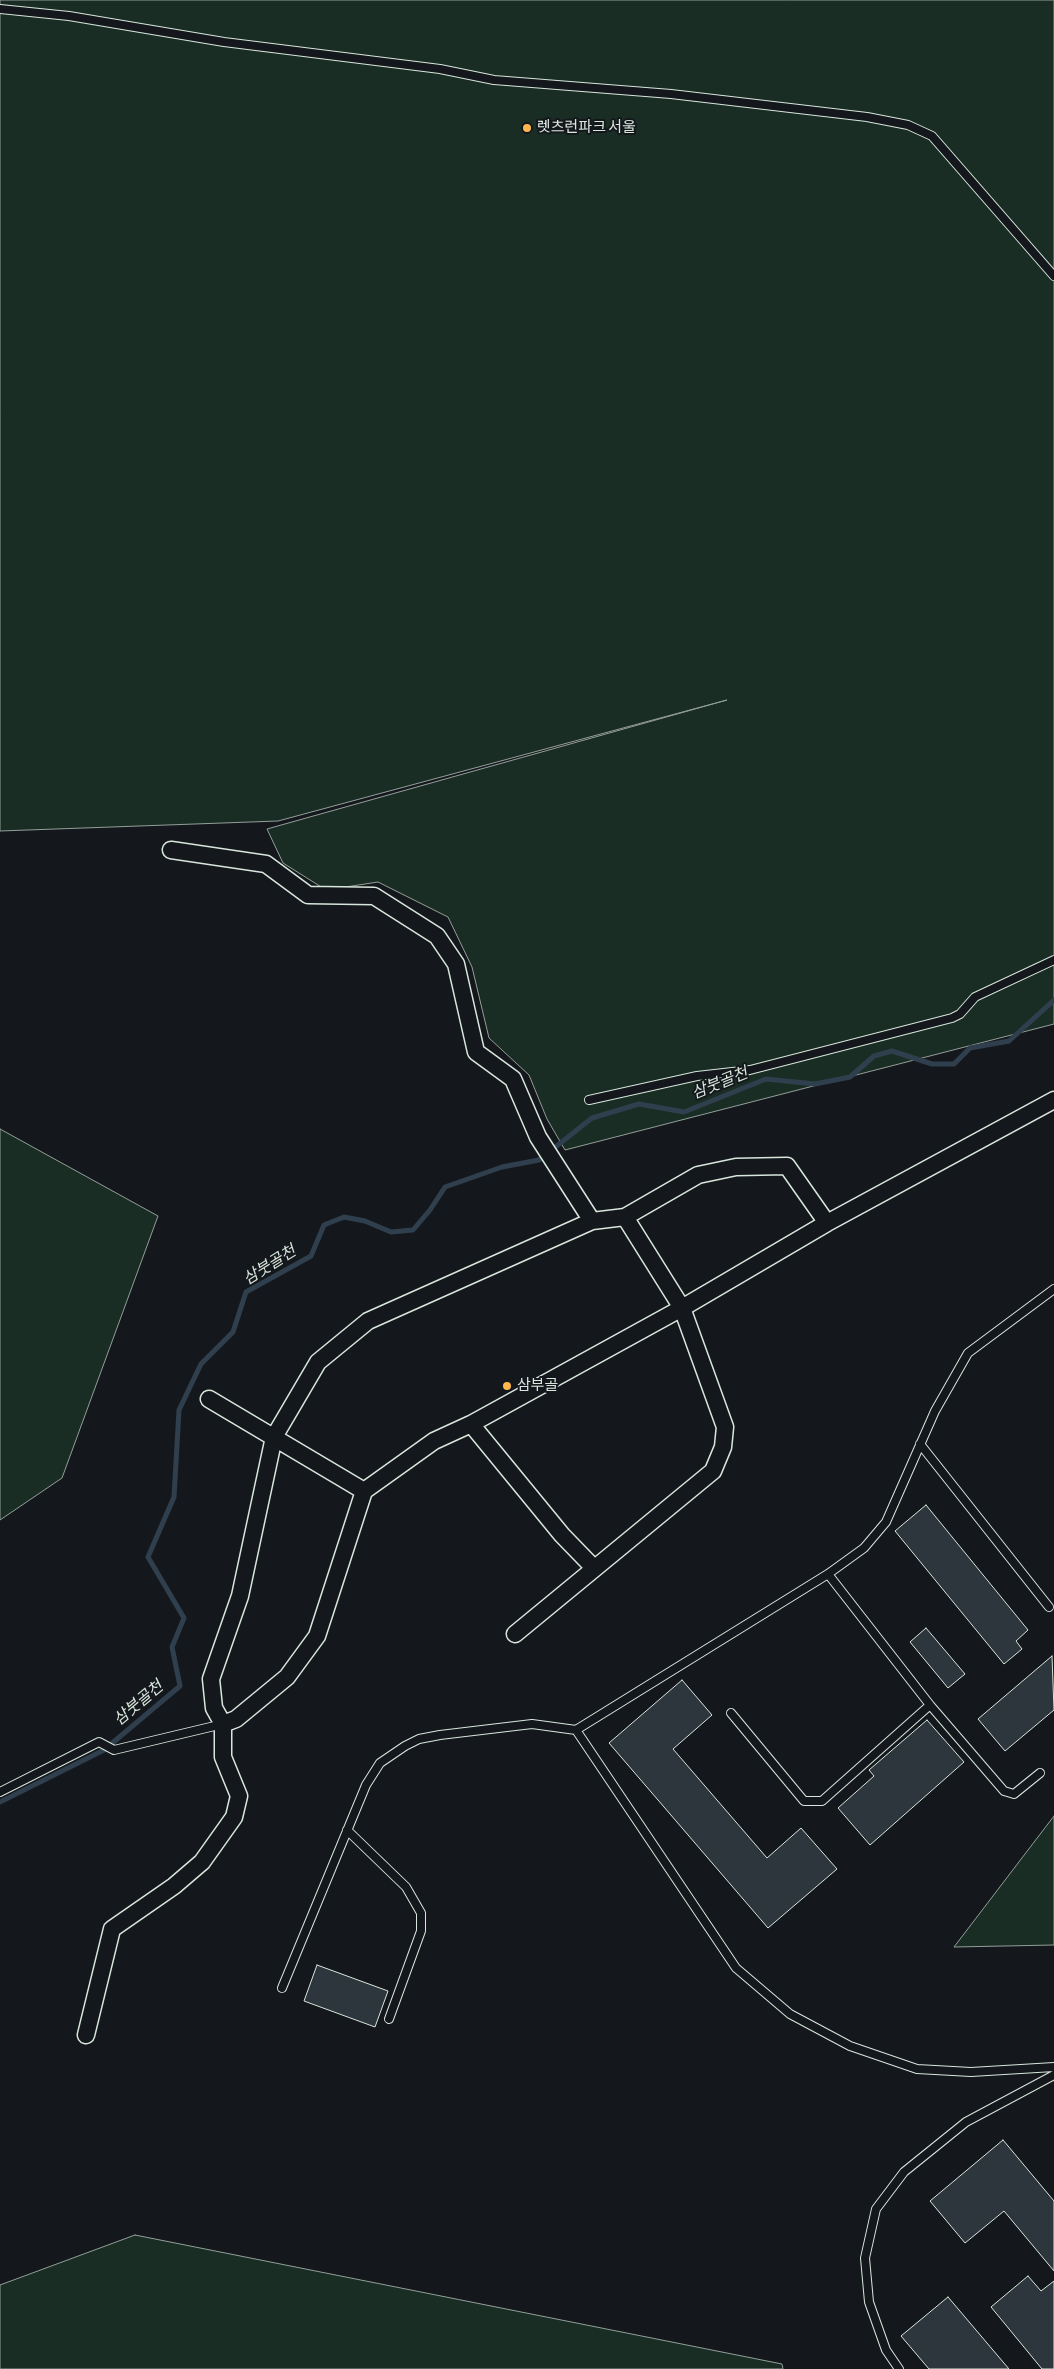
<!DOCTYPE html>
<html>
<head>
<meta charset="utf-8">
<style>
  body { margin:0 }
  canvas { display:block; background:#14181c }
</style>
</head>
<body>
<canvas width="1054" height="2369"></canvas>
<script>
const context = document.querySelector('canvas').getContext('2d');
context.lineJoin = 'round';
function paint(path, color) {
  context.fillStyle = color;
  context.fill(path, 'evenodd');
}
function toPath(rows) {
  const path = new Path2D();
  for (const r of rows) {
    path.moveTo(r[0], r[1]);
    for (let i = 2; i < r.length; i += 2) path.lineTo(r[i], r[i + 1]);
  }
  return path;
}
function strokePath(path, color, width, dash) {
  context.strokeStyle = color;
  context.lineWidth = width;
  context.lineCap = dash ? 'butt' : 'round';
  context.setLineDash(dash || []);
  context.stroke(path);
}
function write(font, color, halo, rows, align = 'center') {
  context.font = font + ' "Sofia Sans Condensed","Noto Sans KR",sans-serif';
  context.lineWidth = 4;
  context.setLineDash([]);
  context.textBaseline = 'middle';
  context.strokeStyle = halo;
  context.fillStyle = color;
  for (const [text, x, y, turn = 0] of rows) {
    context.save();
    context.translate(x, y);
    context.rotate((+turn || 0) * Math.PI / 180);
    context.textAlign = isNaN(turn) ? turn : align;
    if (halo) context.strokeText(text, 0, 0);
    context.fillText(text, 0, 0);
    context.restore();
  }
}
const green = toPath([
  [0,0,1054,0,1054,1024,565,1150,547,1119,529,1075,489,1038,472,967,448,917,378,882,326,890,283,863,267,829,727,700,278,821,0,831,0,0],
  [0,1129,158,1216,62,1478,0,1520,0,1129],
  [1054,1816,1054,1945,954,1947,1054,1816],
  [135,2235,782,2364,783,2369,0,2369,0,2285,135,2235]
]);
const stream = toPath([
  [0,1802,104,1750,180,1686,172,1647,184,1618,148,1557,174,1497,179,1410,201,1364,233,1332,246,1292,311,1256,324,1225,344,1217,365,1221,391,1232,413,1230,430,1210,445,1187,502,1167,539,1160,592,1118,639,1104,684,1112,766,1079,815,1084,850,1077,874,1056,892,1051,932,1064,954,1064,970,1048,1009,1041,1054,1000]
]);
const building = toPath([
  [926,1505,1028,1630,1016,1641,1022,1649,1004,1664,895,1531,926,1505],
  [926,1628,965,1674,948,1688,910,1642,926,1628],
  [1052,1656,1054,1710,1005,1751,978,1719,1052,1656],
  [682,1680,712,1715,673,1749,767,1858,801,1828,837,1869,768,1928,609,1743,682,1680],
  [927,1720,964,1762,870,1845,838,1808,874,1776,869,1770,927,1720],
  [317,1965,388,1991,375,2027,304,2001,317,1965],
  [1003,2140,1054,2201,1054,2271,1004,2211,965,2243,930,2201,1003,2140],
  [1028,2276,1041,2291,1054,2281,1054,2369,1042,2369,991,2307,1028,2276],
  [948,2297,1009,2369,929,2369,901,2336,948,2297]
]);
const lane = toPath([
  [0,9,69,16,224,42,440,69,494,80,671,94,867,117,908,125,932,136,1054,276],
  [589,1100,697,1076,750,1070,952,1018,960,1014,975,997,1054,960],
  [920,1444,1049,1607],
  [828,1574,930,1705],
  [731,1713,804,1801,822,1801,930,1705,1004,1791,1014,1794,1040,1773],
  [576,1730,736,1968,790,2014,850,2046,917,2069,971,2072,1054,2067],
  [0,1792,99,1742,114,1750,223,1724],
  [347,1830,406,1887,421,1913,421,1931,389,2019],
  [282,1988,366,1785,380,1763,405,1746,419,1739,440,1735,532,1724,576,1730,828,1574,864,1548,886,1522,935,1411,968,1353,1054,1289],
  [899,2369,886,2350,869,2302,865,2258,876,2209,904,2172,966,2122,1054,2075]
]);
const street = toPath([
  [171,850,266,864,308,895,374,896,437,936,456,964,476,1052,513,1079,538,1137,592,1221],
  [209,1399,364,1491],
  [471,1424,562,1535,594,1568],
  [515,1634,713,1471,723,1447,725,1427,682,1308,625,1217],
  [223,1724,236,1719,287,1677,317,1636,364,1491,434,1441,471,1424,682,1308,827,1223,1054,1100],
  [86,2035,112,1929,174,1886,202,1862,234,1817,239,1796,223,1757,223,1724,214,1708,211,1679,240,1596,274,1437,318,1362,368,1321,592,1221,625,1217,698,1175,736,1167,787,1166,827,1223]
]);
const markers = [
  [527,128,5,"#ffb74d"],
  [507,1386,5,"#ffb74d"]
];
const poiNames = [
  ["렛츠런파크 서울",537,128],
  ["삼부골",517,1386]
];
const waterNames = [
  ["삼붓골천",720,1084,-22],
  ["삼붓골천",270,1266,-32],
  ["삼붓골천",139,1704,-40]
];
paint(green, '#1a2d24');
strokePath(green, '#939e99', 1);
strokePath(stream, '#2f3f4d', 5);
paint(building, '#2c363c');
strokePath(building, '#d8e6dc', 1);
strokePath(lane, '#d8e6dc', 10);
strokePath(street, '#d8e6dc', 19);
strokePath(lane, '#14181c', 8);
strokePath(street, '#14181c', 16);
for (const [x, y, r, color] of markers) {
  const dot = new Path2D();
  dot.arc(x, y, r, 0, 2 * Math.PI);
  context.fillStyle = color;
  context.fill(dot);
  strokePath(dot, '#14181c', 2);
}
write('15px', '#d8e6dc', '#14181c', poiNames, 'left');
write('italic 16px', '#d8e6dc', '#14181c', waterNames);
</script>
</body>
</html>
